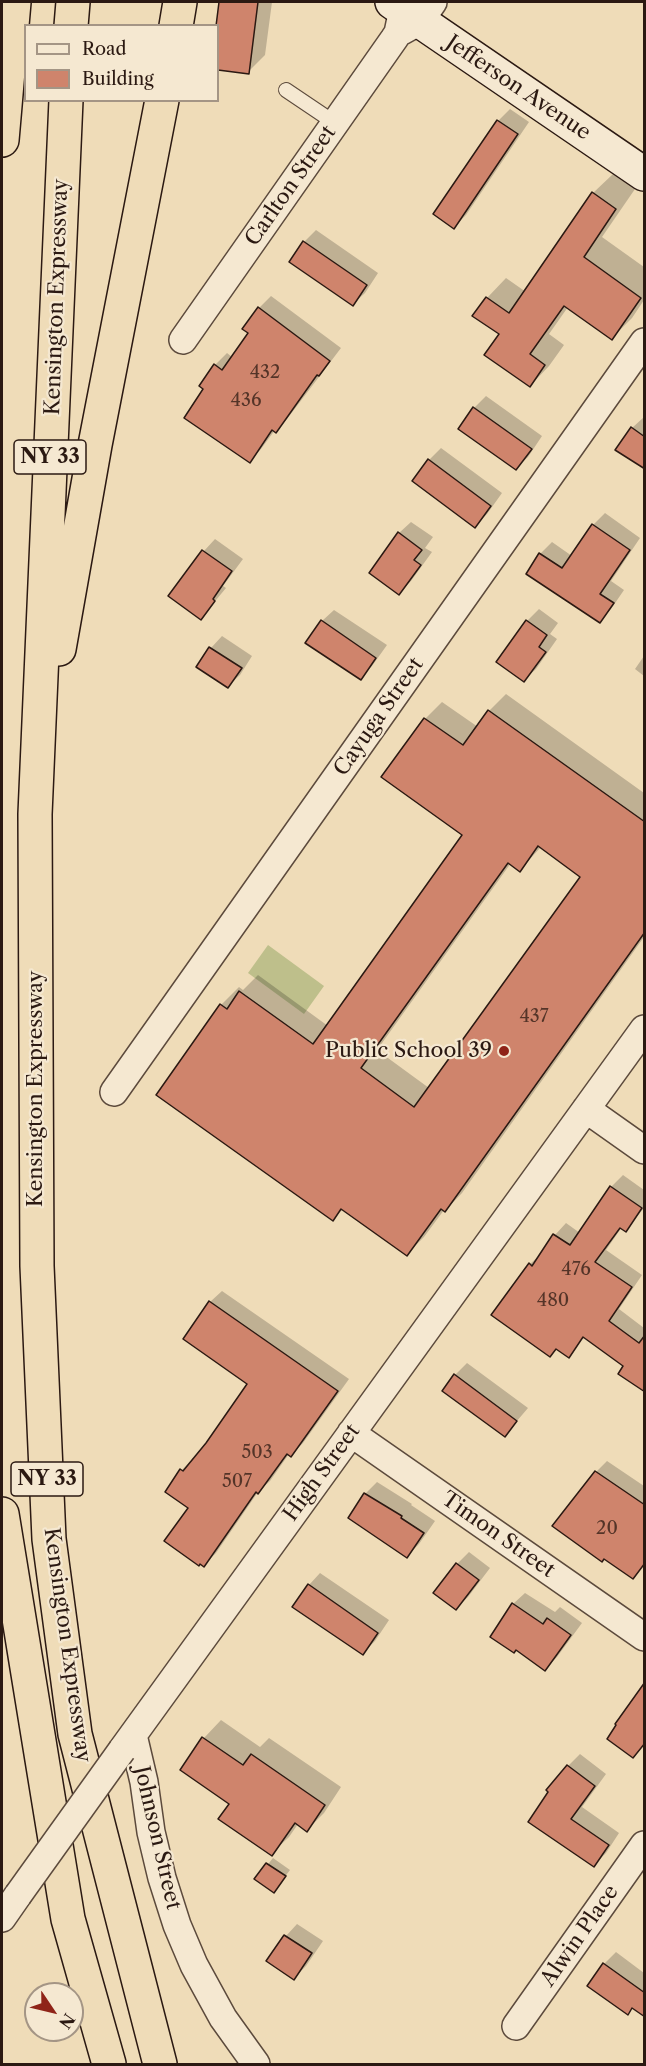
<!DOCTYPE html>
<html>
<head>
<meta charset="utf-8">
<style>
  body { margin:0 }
  #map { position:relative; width:646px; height:2066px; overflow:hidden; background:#efdcb8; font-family:"Libre Caslon Text",serif }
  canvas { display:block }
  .frame { position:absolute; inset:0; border:3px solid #2b1912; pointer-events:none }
  .legend { position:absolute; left:24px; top:24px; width:195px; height:78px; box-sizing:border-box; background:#f5e8d1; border:2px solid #a49585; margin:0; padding:8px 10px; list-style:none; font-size:18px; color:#2b1912 }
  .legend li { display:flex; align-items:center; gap:12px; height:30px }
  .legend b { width:30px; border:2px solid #a49585 }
  .north { position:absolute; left:24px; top:1982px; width:60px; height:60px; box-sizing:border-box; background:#f5e8d1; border:2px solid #a49585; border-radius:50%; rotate:125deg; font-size:16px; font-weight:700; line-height:24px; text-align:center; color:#2b1912 }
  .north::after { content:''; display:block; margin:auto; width:21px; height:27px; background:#8f2418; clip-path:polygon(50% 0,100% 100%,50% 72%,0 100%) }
</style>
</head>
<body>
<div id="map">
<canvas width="646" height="2066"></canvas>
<div class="frame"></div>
<ul class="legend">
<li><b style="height:8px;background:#f5e8d1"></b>Road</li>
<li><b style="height:16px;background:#cf846c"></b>Building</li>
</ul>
<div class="north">N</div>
</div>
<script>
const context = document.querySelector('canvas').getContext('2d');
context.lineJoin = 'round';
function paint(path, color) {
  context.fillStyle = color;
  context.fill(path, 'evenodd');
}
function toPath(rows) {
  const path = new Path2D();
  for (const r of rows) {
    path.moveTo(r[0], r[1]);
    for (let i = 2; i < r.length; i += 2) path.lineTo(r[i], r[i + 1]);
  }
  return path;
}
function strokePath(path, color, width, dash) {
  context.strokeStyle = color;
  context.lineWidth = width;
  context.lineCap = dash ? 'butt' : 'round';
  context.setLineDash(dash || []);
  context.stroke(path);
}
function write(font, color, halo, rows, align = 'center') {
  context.font = font + ' "Libre Caslon Text",serif';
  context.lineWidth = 4.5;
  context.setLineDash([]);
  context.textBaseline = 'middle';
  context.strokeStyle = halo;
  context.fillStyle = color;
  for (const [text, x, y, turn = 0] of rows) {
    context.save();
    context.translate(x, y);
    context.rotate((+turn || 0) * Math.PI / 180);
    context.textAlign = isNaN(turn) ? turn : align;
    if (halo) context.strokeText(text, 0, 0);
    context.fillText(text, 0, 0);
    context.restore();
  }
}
const green = toPath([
  [268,945,324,986,304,1014,248,973]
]);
const shadow = toPath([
  [220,2,272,2,265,55,248,72,218,68,217,26],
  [510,109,529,122,466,215,454,227,498,121],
  [613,174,635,189,602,237,644,267,644,300,632,318,612,338,568,307,549,334,564,345,549,366,530,386,501,334,487,298,506,278,526,292,593,193],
  [316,230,378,273,365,293,353,304,304,242],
  [271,296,341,348,287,419,275,430,261,449,249,461,205,389,215,365,227,353,232,357,250,333,259,308],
  [486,396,542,436,528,457,516,468,474,408],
  [644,417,644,468,632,428],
  [441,448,502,493,487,514,475,526,429,460],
  [605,513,640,538,611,581,624,590,611,609,600,621,540,554,552,542,572,556,593,525],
  [411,522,433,537,425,548,432,552,411,581,399,593,399,533],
  [215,539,243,559,223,586,226,588,201,618,170,595,204,551],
  [539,609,558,623,550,634,557,639,536,669,524,680,527,621],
  [334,610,387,645,372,666,360,678,322,621],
  [222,636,252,656,240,675,228,686,198,666,211,648],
  [644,656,644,676,635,669],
  [506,694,644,793,644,937,462,1193,445,1211,444,1210,424,1237,407,1254,343,1209,333,1219,158,1094,221,1005,239,987,243,990,258,975,328,1026,464,835,383,777,425,719,442,702,478,727,489,711],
  [541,847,582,876,429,1088,377,1050,511,863,520,870],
  [623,1175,644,1190,644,1208,626,1230,622,1227,606,1250,642,1275,619,1309,644,1328,644,1380,585,1336,568,1356,557,1348,550,1355,530,1264,542,1253,555,1235,566,1223,580,1233,611,1187],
  [222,1291,349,1379,303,1443,291,1455,289,1454,270,1481,258,1492,216,1553,204,1565,182,1470,193,1458,195,1459,249,1383,210,1302],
  [467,1363,528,1408,505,1435,455,1375],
  [607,1461,644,1486,644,1565,632,1577,596,1472],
  [377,1482,412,1504,411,1505,435,1521,419,1544,407,1556,365,1494],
  [469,1552,490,1568,468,1597,456,1608,435,1593,457,1564],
  [320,1573,389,1620,375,1641,363,1653,309,1585],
  [525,1593,555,1612,560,1607,582,1623,557,1657,545,1669,513,1604],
  [221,1720,260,1747,269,1738,341,1787,324,1813,307,1830,298,1824,289,1837,271,1854,231,1803,182,1769,204,1738],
  [580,1754,606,1774,582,1807,619,1833,606,1853,594,1865,530,1821,568,1766],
  [273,1858,290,1870,274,1891,257,1878],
  [297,1924,323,1941,306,1966,294,1978,268,1961,286,1936],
  [616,1952,644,1973,644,2015,633,2007,627,2013,604,1964]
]);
const building = toPath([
  [219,2,258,2,249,74,218,70,218,26,216,26,219,2],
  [497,120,518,134,454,229,433,214,497,120],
  [592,192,616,209,584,257,641,298,612,340,564,306,530,354,545,365,530,387,484,355,499,334,472,316,486,297,509,313,592,192],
  [303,241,367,285,353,306,289,262,303,241],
  [258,307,330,361,319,376,317,375,276,433,272,430,250,463,184,418,203,389,199,386,214,364,222,370,248,333,242,329,258,307],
  [473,407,532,449,516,470,458,429,473,407],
  [631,427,645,437,645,469,615,450,631,427],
  [428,459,491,506,475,528,412,481,428,459],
  [592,524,630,550,600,594,614,603,600,623,526,574,539,553,562,568,592,524],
  [398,532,422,550,414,560,421,565,399,595,369,573,398,532],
  [202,550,232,571,213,599,215,601,201,620,168,596,202,550],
  [321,620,376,658,361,680,305,643,321,620],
  [526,620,547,635,539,647,546,652,524,682,496,662,526,620],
  [209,647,242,668,228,688,196,667,209,647],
  [488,710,645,822,645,932,445,1212,441,1209,407,1256,341,1209,333,1221,156,1095,220,1004,227,1009,239,991,313,1044,462,835,381,777,424,718,463,745,488,710],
  [538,846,580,877,414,1107,361,1068,508,863,520,872,538,846],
  [610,1186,642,1208,626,1232,620,1228,595,1262,632,1287,609,1321,639,1343,645,1335,645,1392,618,1374,623,1366,583,1337,569,1358,556,1349,550,1357,491,1315,529,1263,532,1266,553,1234,570,1245,610,1186],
  [209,1301,338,1391,291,1457,287,1454,258,1494,256,1492,204,1567,200,1564,199,1566,164,1541,188,1508,165,1492,180,1469,183,1471,206,1443,247,1384,183,1339,209,1301],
  [454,1374,517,1421,505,1437,442,1391,454,1374],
  [595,1471,645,1505,645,1563,633,1579,604,1559,602,1562,552,1526,595,1471],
  [364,1493,402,1516,401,1518,424,1533,407,1558,348,1518,364,1493],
  [456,1563,479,1580,456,1610,433,1593,456,1563],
  [308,1584,378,1633,363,1655,292,1607,308,1584],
  [512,1603,543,1624,547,1618,571,1635,545,1671,516,1650,514,1653,490,1637,512,1603],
  [645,1682,645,1743,633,1758,607,1739,616,1725,615,1724,645,1682],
  [202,1737,243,1765,251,1754,325,1805,307,1832,295,1823,272,1856,218,1819,229,1804,180,1770,202,1737],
  [567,1765,595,1786,571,1819,609,1845,594,1867,528,1822,548,1792,546,1790,567,1765],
  [266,1863,286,1876,274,1893,254,1879,266,1863],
  [284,1935,312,1953,294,1980,266,1961,284,1935],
  [603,1963,645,1993,645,2017,632,2008,628,2015,587,1986,603,1963]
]);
const lane = toPath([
  [286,90,335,123]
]);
const street = toPath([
  [402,31,420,21,433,2],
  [183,340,394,39,398,33,403,9,409,2],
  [114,1092,644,342],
  [586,1109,644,1150],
  [351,1433,644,1637],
  [133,1735,144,1782,151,1832,162,1878,177,1925,194,1965,223,2018,256,2064],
  [122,1750,644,1029],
  [2,1918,18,1895],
  [516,2026,644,1845]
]);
const secondary = toPath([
  [392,2,644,174]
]);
const highway = toPath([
  [71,26,73,2],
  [176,26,180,2],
  [66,100,35,814,37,1266,49,1539,75,1734,160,2064],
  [2,140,14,2],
  [59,649,95,445,162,100],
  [2,1514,68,1919,109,2064]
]);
const streetBridge = toPath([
  [18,1895,122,1750]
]);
const markers = [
  [504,1051,6,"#8f2418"]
];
const numberNames = [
  ["432",265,373],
  ["436",246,401],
  ["437",534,1017],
  ["476",576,1270],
  ["480",553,1301],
  ["503",257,1453],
  ["507",237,1482],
  ["20",607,1529]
];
const shields = [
  [50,457,72],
  [47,1479,72]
];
const shieldNames = [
  ["NY 33",50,457],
  ["NY 33",47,1479]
];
const streetNames = [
  ["Jefferson Avenue",518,88,34],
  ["Carlton Street",291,186,-55],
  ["Kensington Expressway",57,297,-88],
  ["Cayuga Street",379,717,-55],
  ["Kensington Expressway",36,1089,-90],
  ["High Street",322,1473,-54],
  ["Timon Street",498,1535,35],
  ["Kensington Expressway",67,1645,82],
  ["Johnson Street",157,1838,77],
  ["Alwin Place",580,1936,-55]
];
const poiNames = [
  ["Public School 39",492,1051]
];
paint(green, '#bebf8b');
paint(shadow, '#0003');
paint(building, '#cf846c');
strokePath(building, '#2b1912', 1.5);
strokePath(lane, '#5c4a3c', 16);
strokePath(street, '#5c4a3c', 30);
strokePath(secondary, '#2b1912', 36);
strokePath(highway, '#2b1912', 36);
strokePath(lane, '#f5e8d1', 14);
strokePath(street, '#f5e8d1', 27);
strokePath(secondary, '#f5e8d1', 33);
strokePath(highway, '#efdcb8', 33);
strokePath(streetBridge, '#5c4a3c', 30, []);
strokePath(streetBridge, '#f5e8d1', 27);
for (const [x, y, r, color] of markers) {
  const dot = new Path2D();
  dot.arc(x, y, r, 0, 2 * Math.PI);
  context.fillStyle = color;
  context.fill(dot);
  strokePath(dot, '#f5e8d1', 2);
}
write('18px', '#543428', null, numberNames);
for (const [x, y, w] of shields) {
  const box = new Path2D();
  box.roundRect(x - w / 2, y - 17, w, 34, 4.5);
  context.fillStyle = '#f5e8d1';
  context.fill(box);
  strokePath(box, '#2b1912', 1.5);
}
write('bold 20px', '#2b1912', null, shieldNames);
write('21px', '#2b1912', '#f5e8d1', streetNames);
write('21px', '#2b1912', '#f5e8d1', poiNames, 'right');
</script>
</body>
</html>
